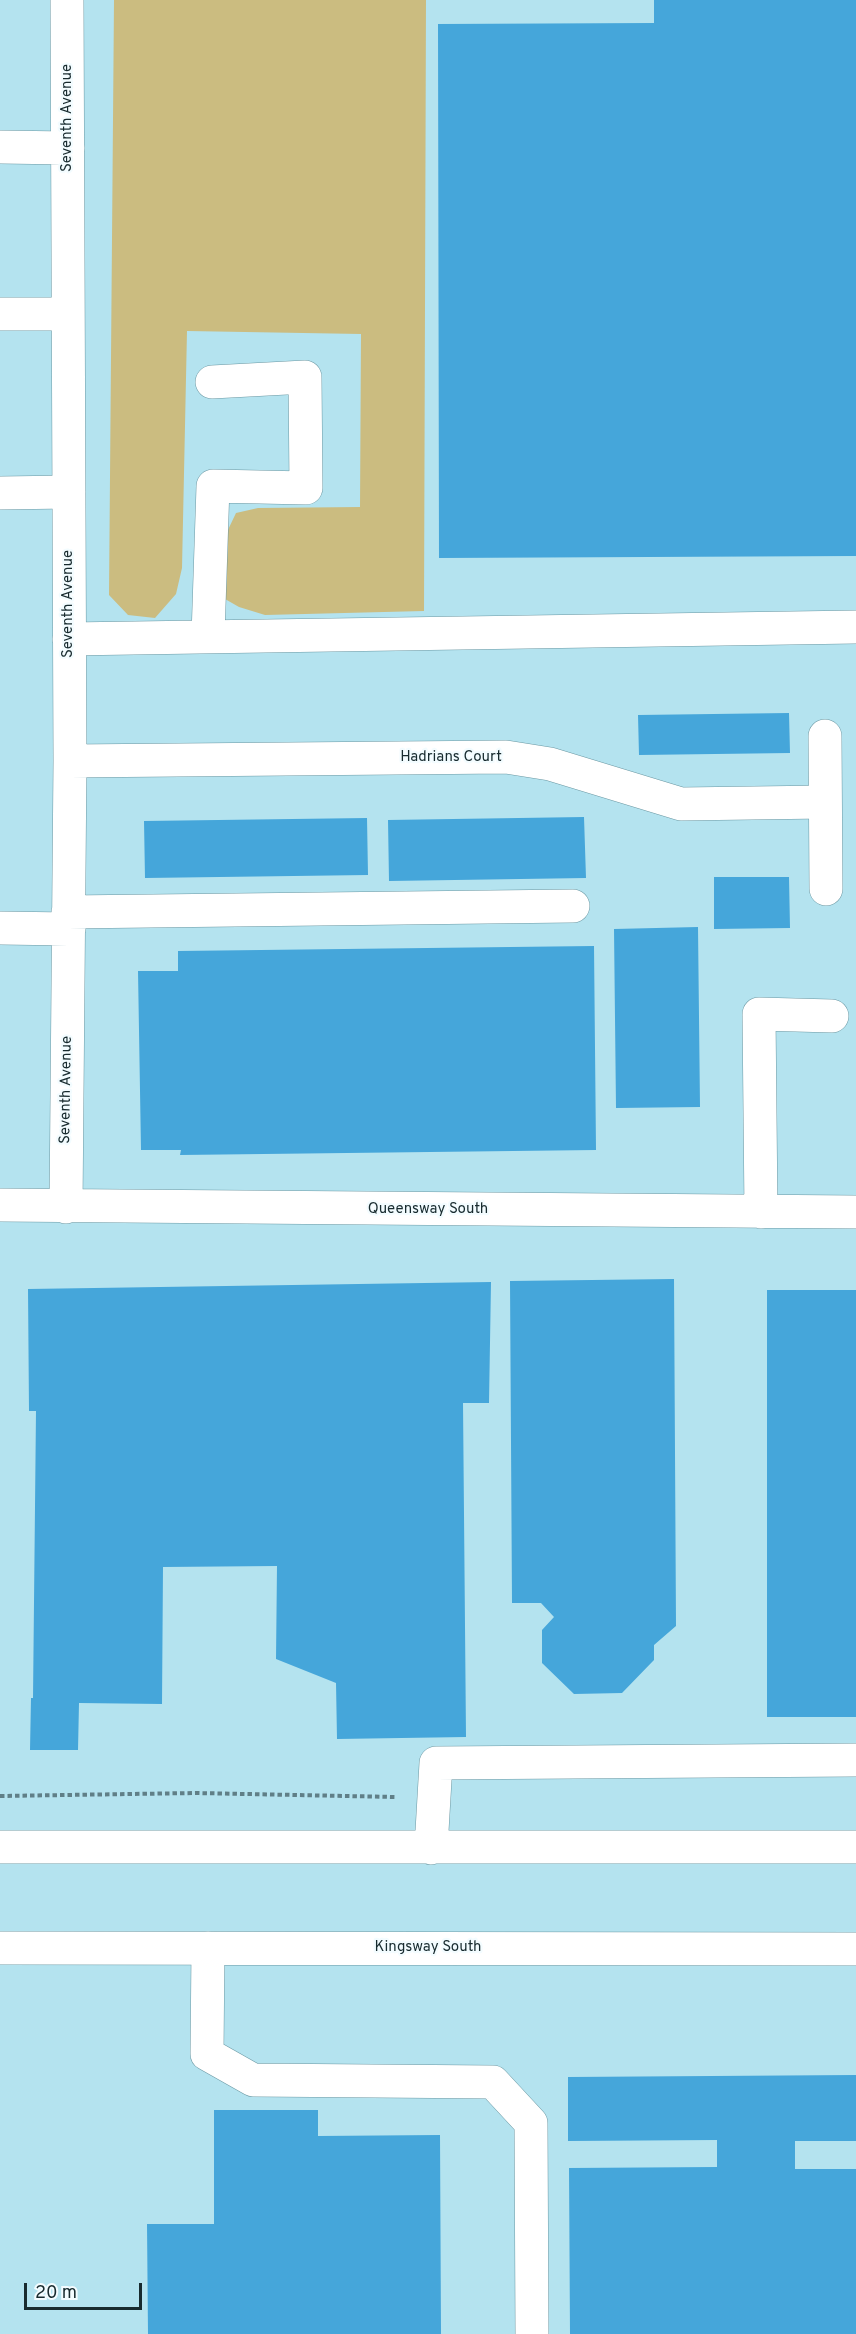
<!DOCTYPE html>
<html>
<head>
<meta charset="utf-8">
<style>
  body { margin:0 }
  #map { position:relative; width:856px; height:2334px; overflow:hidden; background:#b4e3ef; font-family:Overpass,sans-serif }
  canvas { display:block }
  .scale { position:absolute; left:24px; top:2283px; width:118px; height:27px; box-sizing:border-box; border:3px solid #182b2f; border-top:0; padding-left:8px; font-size:18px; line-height:21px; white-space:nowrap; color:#182b2f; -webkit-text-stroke:4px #f3fcff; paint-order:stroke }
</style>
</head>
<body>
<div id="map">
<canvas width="856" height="2334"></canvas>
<div class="scale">20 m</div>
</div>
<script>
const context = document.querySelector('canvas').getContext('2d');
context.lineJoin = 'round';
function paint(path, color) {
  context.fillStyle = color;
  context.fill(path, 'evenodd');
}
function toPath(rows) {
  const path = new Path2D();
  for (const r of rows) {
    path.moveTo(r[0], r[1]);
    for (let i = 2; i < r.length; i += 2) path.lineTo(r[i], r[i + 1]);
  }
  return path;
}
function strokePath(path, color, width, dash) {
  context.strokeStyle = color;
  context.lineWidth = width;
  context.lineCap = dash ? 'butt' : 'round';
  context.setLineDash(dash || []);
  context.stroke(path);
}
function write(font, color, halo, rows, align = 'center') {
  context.font = font + ' Overpass,sans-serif';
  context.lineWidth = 4.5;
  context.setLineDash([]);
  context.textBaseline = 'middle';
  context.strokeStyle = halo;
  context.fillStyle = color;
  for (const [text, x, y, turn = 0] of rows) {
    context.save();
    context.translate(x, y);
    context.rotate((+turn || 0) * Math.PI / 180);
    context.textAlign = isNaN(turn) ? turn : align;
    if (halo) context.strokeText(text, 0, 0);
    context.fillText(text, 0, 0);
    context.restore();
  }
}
const green = toPath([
  [114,0,426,0,424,611,265,615,239,607,225,599,226,534,236,513,258,508,360,507,361,334,187,331,182,568,176,594,155,618,128,615,109,595]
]);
const building = toPath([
  [654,0,856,0,856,556,439,558,438,24,654,23],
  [789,713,790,753,639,755,638,715],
  [584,817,586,878,389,881,388,820],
  [367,818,368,875,145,878,144,821],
  [714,877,789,877,790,928,714,929],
  [698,927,700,1107,616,1108,614,929],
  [594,946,596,1150,180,1155,181,1150,141,1150,138,971,178,971,178,951],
  [674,1279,676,1626,654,1645,654,1660,622,1693,574,1694,542,1663,542,1630,554,1617,541,1603,512,1603,510,1281],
  [491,1282,489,1403,463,1403,466,1737,337,1739,336,1683,276,1659,277,1566,163,1567,162,1704,79,1703,78,1750,30,1750,31,1698,33,1698,36,1411,29,1411,28,1289],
  [767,1290,856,1290,856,1717,767,1717],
  [856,2075,856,2141,795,2141,795,2169,856,2169,856,2334,570,2334,569,2168,717,2167,717,2140,568,2141,568,2077],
  [214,2110,318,2110,318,2136,440,2135,441,2334,148,2334,147,2224,214,2224]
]);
const path = toPath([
  [0,1796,196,1793,396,1797]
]);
const minor = toPath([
  [0,147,68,148],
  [0,314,67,314],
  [0,493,69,492],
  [208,636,213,486,306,488,305,377,212,382],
  [69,639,856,627],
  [825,736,826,889],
  [70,761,506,757,550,764,681,804,825,802],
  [68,912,573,906],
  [0,928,69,929],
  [0,1205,856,1212],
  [66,1207,70,761,67,0],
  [761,1212,759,1014,832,1016],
  [0,1847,856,1847],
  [431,1848,436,1763,856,1760],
  [0,1948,856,1949],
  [208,1948,207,2054,253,2080,493,2082,531,2123,532,2334]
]);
const streetNames = [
  ["Seventh Avenue",68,118,-90],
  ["Seventh Avenue",69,604,-90],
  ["Hadrians Court",451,758],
  ["Seventh Avenue",67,1090,-89],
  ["Queensway South",428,1210],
  ["Kingsway South",428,1948]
];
paint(green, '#cbbc80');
paint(building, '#45a6da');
strokePath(minor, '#6b98a3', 34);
strokePath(path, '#607f87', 4, [4.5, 3]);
strokePath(minor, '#fff', 33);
write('15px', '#182b2f', '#f3fcff', streetNames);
</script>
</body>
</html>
